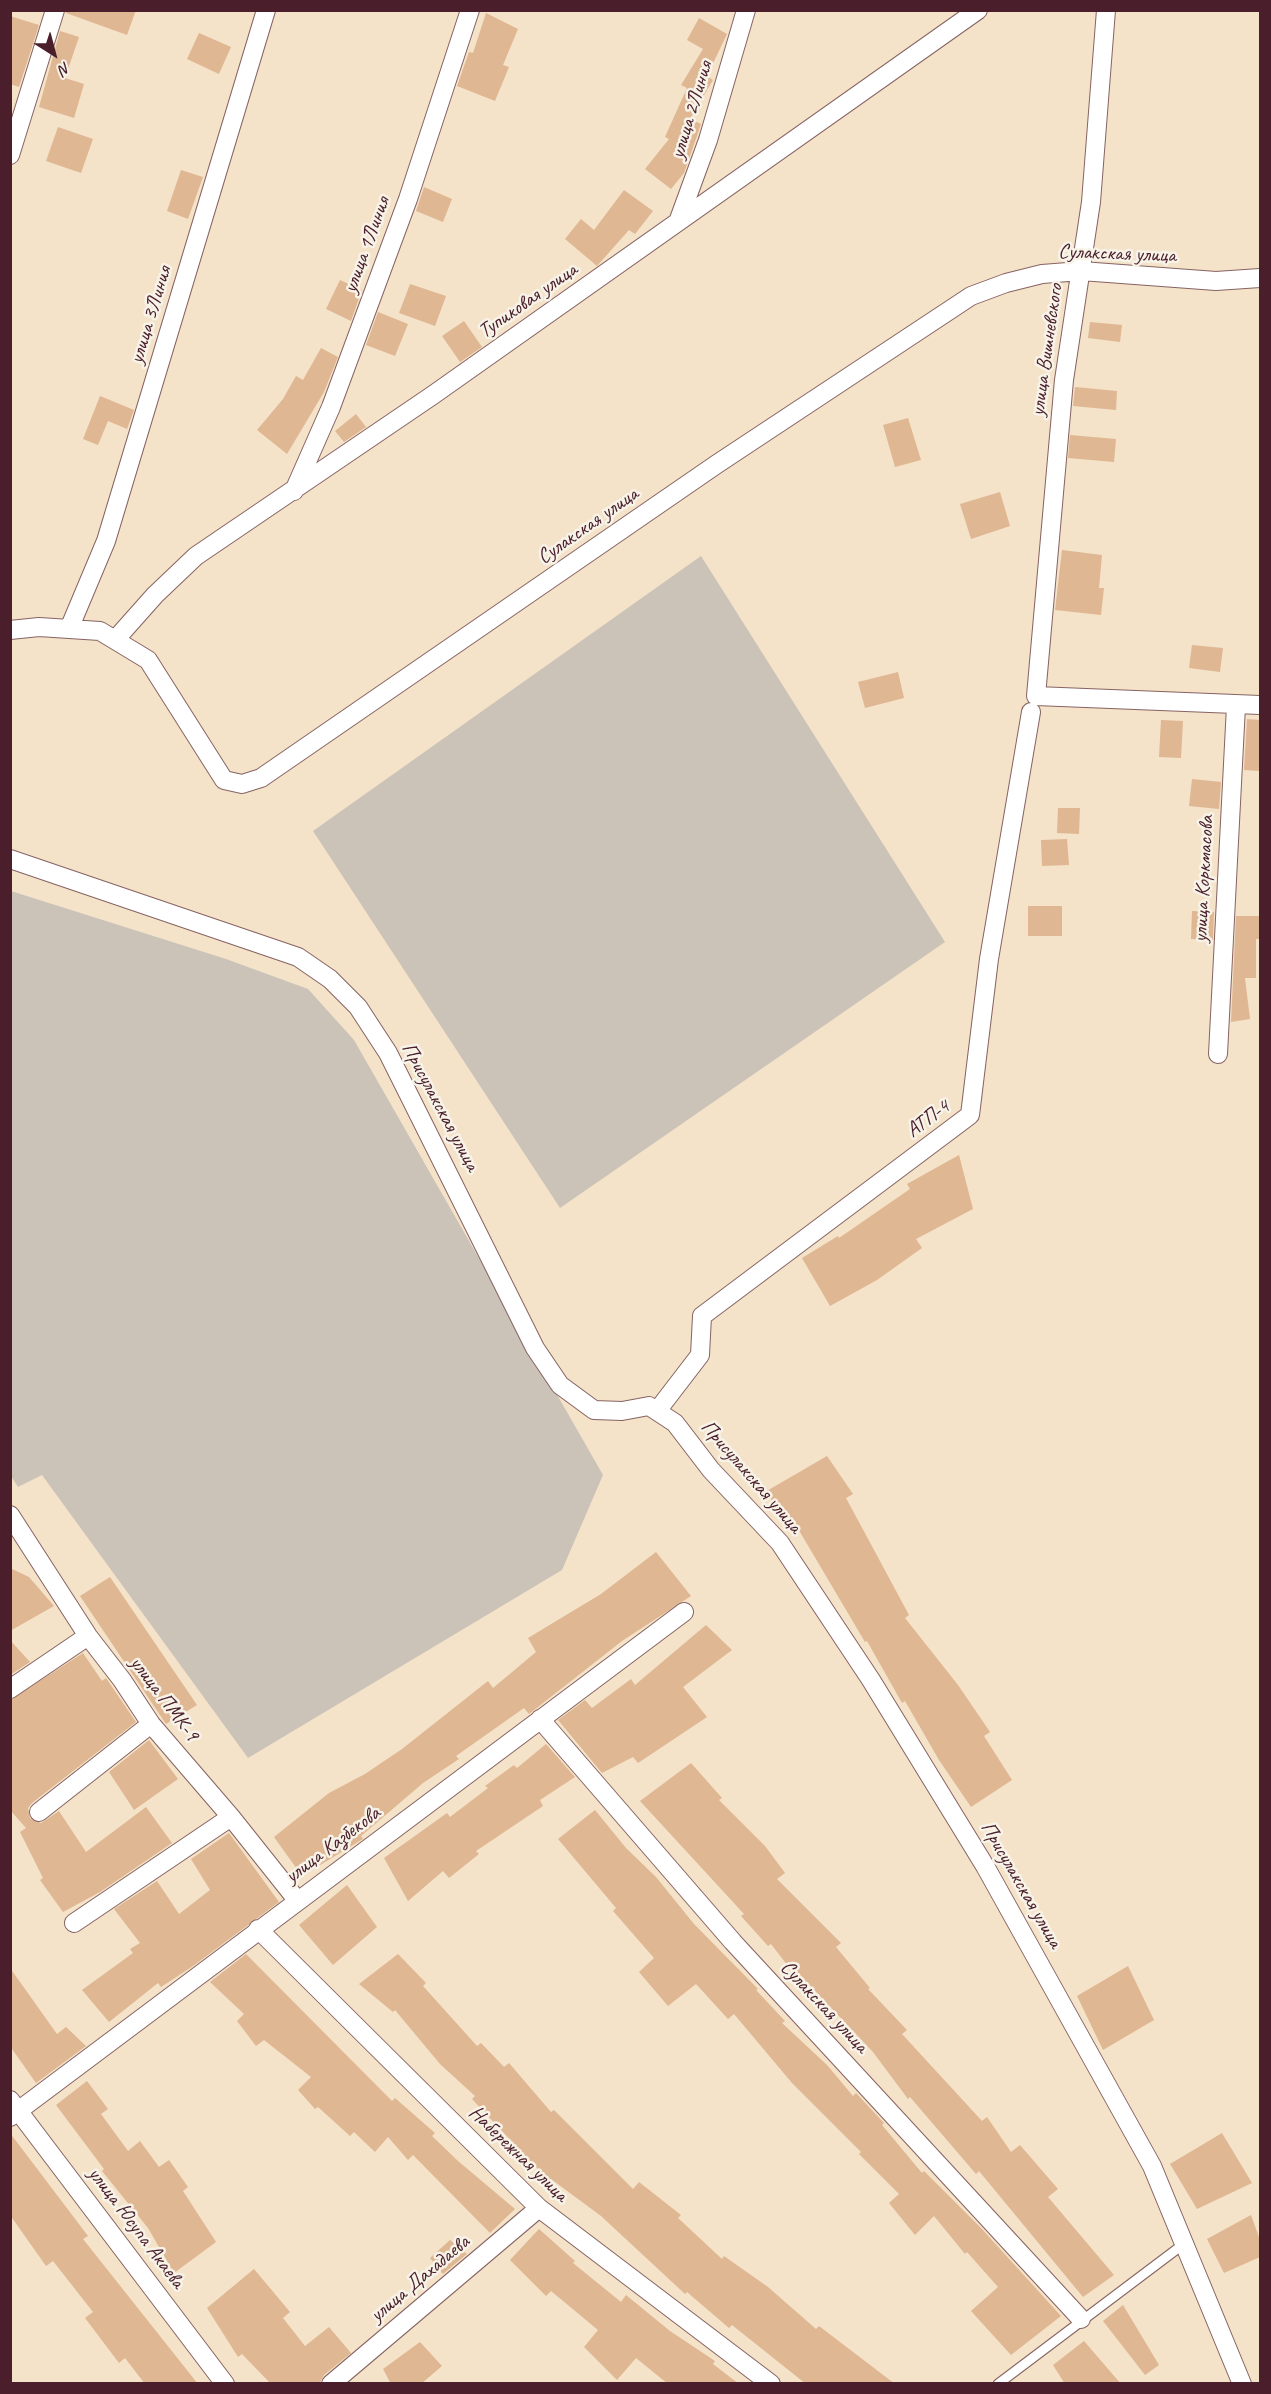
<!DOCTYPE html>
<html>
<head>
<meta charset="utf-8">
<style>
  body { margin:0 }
  #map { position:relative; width:1271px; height:2394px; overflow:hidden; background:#f4e2c9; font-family:Caveat,sans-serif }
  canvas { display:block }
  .frame { position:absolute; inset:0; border:12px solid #4a1f2b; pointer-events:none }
  .north { position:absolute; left:24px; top:24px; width:60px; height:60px; -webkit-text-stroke:4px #f7f3e8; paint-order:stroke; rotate:144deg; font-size:16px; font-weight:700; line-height:24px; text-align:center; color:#4a1f2b }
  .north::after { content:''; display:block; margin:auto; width:21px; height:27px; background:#4a1f2b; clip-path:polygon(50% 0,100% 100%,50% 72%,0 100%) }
</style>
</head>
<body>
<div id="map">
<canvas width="1271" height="2394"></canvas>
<div class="frame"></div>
<div class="north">N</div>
</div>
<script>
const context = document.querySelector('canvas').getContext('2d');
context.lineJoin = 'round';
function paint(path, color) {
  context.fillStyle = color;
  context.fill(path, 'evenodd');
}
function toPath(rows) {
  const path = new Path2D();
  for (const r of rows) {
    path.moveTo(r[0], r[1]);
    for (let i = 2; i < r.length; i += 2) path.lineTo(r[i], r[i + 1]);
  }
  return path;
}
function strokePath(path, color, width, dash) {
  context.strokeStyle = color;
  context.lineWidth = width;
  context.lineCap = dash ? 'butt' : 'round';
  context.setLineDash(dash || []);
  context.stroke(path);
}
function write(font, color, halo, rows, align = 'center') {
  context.font = font + ' Caveat,sans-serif';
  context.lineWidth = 5;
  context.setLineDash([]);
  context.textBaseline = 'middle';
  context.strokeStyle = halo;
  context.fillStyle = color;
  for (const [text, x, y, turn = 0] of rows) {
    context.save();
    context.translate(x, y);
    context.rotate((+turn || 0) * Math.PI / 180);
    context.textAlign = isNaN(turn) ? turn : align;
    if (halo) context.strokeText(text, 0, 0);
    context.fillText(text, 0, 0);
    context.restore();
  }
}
const industrial = toPath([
  [701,556,945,942,560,1208,313,831],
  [11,891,226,959,308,989,354,1040,603,1475,562,1570,248,1758,42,1475,18,1487,11,1476]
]);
const building = toPath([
  [66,10,136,10,127,35,66,13],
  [486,13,518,29,503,65,509,67,495,101,457,86,469,52,473,53],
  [10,16,39,25,19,87,10,84],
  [699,18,727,34,707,76,713,80,690,119,701,124,697,136,684,173,671,189,645,169,669,139,665,137,687,88,681,85,703,49,687,40],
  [60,31,79,37,65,78,84,84,74,118,39,107],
  [199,33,231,47,219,74,187,59],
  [58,127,93,139,81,173,46,161],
  [181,170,203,177,188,219,167,211],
  [424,187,452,199,443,222,416,211],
  [624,190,653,211,635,234,629,230,597,266,565,239,581,219,594,230],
  [340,280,362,290,351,321,326,309],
  [410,284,446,296,435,326,399,313],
  [378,312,408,324,395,356,366,345],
  [464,321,482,347,460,362,442,336],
  [1090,322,1122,325,1120,342,1088,338],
  [321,348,338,357,324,392,287,454,257,430,283,399,296,376,303,380],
  [1075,387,1117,391,1116,410,1073,406],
  [100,396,134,410,127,429,108,421,98,445,83,439],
  [356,414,366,427,344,442,335,431],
  [908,418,921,460,895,467,883,425],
  [1070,435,1116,439,1114,462,1068,458],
  [1000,492,1010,526,971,539,960,504],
  [1062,550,1102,555,1099,588,1104,588,1101,615,1055,610],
  [1192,645,1223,648,1220,672,1189,668],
  [898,672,904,698,865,708,858,682],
  [1247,719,1260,720,1260,771,1244,770],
  [1161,720,1183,721,1181,758,1159,757],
  [1192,779,1221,782,1219,809,1189,806],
  [1058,808,1080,808,1079,834,1057,833],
  [1067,839,1069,865,1042,866,1041,840],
  [1028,906,1062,906,1062,936,1028,936],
  [1192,911,1214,912,1213,940,1191,939],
  [1236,916,1260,916,1260,939,1256,939,1256,978,1245,978,1250,1019,1231,1022],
  [959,1155,973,1209,916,1239,922,1248,877,1280,830,1306,802,1258,838,1236,839,1238,910,1189,907,1184],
  [827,1456,853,1494,846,1498,909,1615,905,1618,958,1685,990,1732,984,1736,1012,1780,971,1807,939,1760,905,1701,902,1703,867,1641,865,1642,797,1527,794,1529,765,1492],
  [656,1552,691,1596,622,1641,529,1714,524,1708,456,1756,459,1759,423,1783,361,1836,363,1839,302,1876,274,1837,329,1793,365,1774,402,1749,488,1681,493,1688,536,1652,528,1638,601,1594],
  [10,1568,29,1577,54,1606,10,1631],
  [110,1577,197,1705,166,1724,80,1596],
  [706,1625,732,1650,683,1687,707,1717,638,1763,633,1757,602,1773,558,1720,585,1700,592,1708,631,1679,635,1685],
  [10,1640,30,1662,10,1675],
  [83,1653,102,1681,106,1678,136,1722,32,1803,28,1808,30,1818,41,1823,59,1811,86,1852,146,1807,172,1843,100,1892,63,1912,40,1880,43,1878,20,1832,26,1828,10,1810,10,1700],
  [149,1740,178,1779,134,1810,109,1772],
  [546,1744,575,1777,540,1800,543,1806,476,1851,479,1854,449,1878,443,1871,408,1901,384,1858,447,1813,450,1817,488,1788,485,1786,514,1765,517,1768],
  [691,1763,722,1798,719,1800,765,1846,785,1873,777,1879,841,1943,836,1947,870,1988,868,1989,907,2030,902,2034,982,2121,987,2117,1011,2152,1020,2145,1058,2189,1048,2197,1114,2275,1083,2297,979,2171,976,2174,910,2097,908,2099,873,2052,801,1976,798,1979,771,1944,768,1946,741,1916,744,1914,640,1801],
  [595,1810,626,1848,656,1877,694,1924,758,1989,756,1990,785,2021,782,2023,827,2065,853,2096,856,2093,884,2123,882,2125,922,2173,924,2171,981,2228,1061,2316,1011,2355,971,2311,998,2287,967,2252,965,2254,934,2216,915,2235,889,2203,899,2194,859,2154,861,2152,792,2083,734,2014,728,2019,696,1984,668,2006,639,1972,654,1958,613,1911,616,1908,558,1839],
  [229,1833,279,1902,193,1966,161,1987,158,1983,109,2022,82,1990,133,1953,130,1949,140,1943,114,1909,157,1881,179,1914,210,1890,191,1859],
  [347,1885,377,1927,333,1965,299,1925],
  [246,1954,392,2101,395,2098,435,2133,432,2136,458,2161,515,2209,490,2233,413,2155,408,2160,388,2137,375,2152,354,2132,350,2136,318,2107,315,2109,298,2090,311,2077,264,2040,256,2046,237,2021,244,2014,210,1982],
  [398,1954,426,1983,423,1986,477,2046,481,2043,504,2067,509,2063,551,2112,554,2110,633,2189,639,2182,681,2215,678,2218,722,2259,724,2256,768,2287,816,2329,819,2326,895,2384,806,2384,732,2325,729,2328,687,2292,685,2294,601,2216,551,2179,549,2181,472,2099,475,2096,440,2064,395,2010,393,2012,359,1984],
  [1128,1966,1154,2020,1103,2050,1077,1996],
  [10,1968,57,2034,66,2027,86,2046,36,2083,10,2046],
  [87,2081,108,2109,101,2114,128,2151,140,2141,159,2167,169,2160,188,2187,183,2191,216,2242,174,2273,148,2228,102,2171,104,2169,56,2105],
  [10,2133,88,2236,83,2239,198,2384,145,2384,125,2358,119,2363,85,2318,93,2312,53,2261,46,2266,10,2215],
  [1222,2133,1252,2183,1197,2209,1170,2164],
  [1251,2215,1260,2240,1260,2257,1224,2273,1207,2239],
  [539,2229,575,2261,573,2263,621,2302,626,2295,670,2331,715,2361,713,2364,739,2384,668,2384,636,2358,617,2380,584,2347,598,2330,551,2291,546,2296,510,2260],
  [450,2240,467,2254,443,2274,430,2258],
  [254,2269,290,2312,283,2318,305,2346,329,2327,351,2353,324,2375,319,2384,271,2384,242,2354,238,2357,207,2308],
  [1123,2305,1159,2365,1145,2375,1103,2321],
  [1084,2341,1121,2384,1065,2384,1053,2365],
  [420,2342,442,2366,421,2384,391,2384,383,2369]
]);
const service = toPath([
  [998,2384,1185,2243]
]);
const minor = toPath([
  [1106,10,1091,202,1064,380,1036,696,1260,705],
  [10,155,55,10],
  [678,222,708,140,746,10],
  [294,491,331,407,408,199,470,10],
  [69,629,106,541,266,10],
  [10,630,39,627,100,631,148,660,224,780,242,784,261,778,717,464,971,296,1006,283,1042,274,1081,271,1216,281,1260,278],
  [115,640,155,595,196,556,433,395,978,10],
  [10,859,298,957,330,979,358,1007,388,1053,535,1348,560,1385,594,1410,622,1411,649,1406,675,1423,711,1470,780,1543,871,1680,985,1866,1152,2166,1242,2384],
  [1218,1054,1236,706],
  [657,1411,700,1355,702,1316,970,1115,989,959,1031,712],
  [10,1515,88,1636,122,1680,151,1724,231,1817,297,1900],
  [10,1689,88,1636],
  [540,1719,733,1942,1081,2319],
  [39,1812,151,1724],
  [74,1923,231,1817],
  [258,1929,539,2208,771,2384],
  [10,2100,225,2384],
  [10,2117,684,1612],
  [331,2384,539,2208]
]);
const streetNames = [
  ["улица 2Линия",692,110,-73],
  ["улица 1Линия",367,245,-70],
  ["Сулакская улица",1117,254,2],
  ["Тупиковая улица",528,301,-35],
  ["улица 3Линия",151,315,-73],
  ["улица Вишневского",1047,350,-82],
  ["Сулакская улица",588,526,-35],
  ["улица Коркмасова",1204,879,-87],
  ["Присулакская улица",440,1107,62],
  ["АТП-4",928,1119,-37],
  ["Присулакская улица",751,1477,49],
  ["улица ПМК-9",164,1699,53],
  ["улица Казбекова",333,1845,-37],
  ["Присулакская улица",1021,1885,60],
  ["Сулакская улица",824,2007,47],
  ["Набережная улица",518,2154,44],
  ["улица Юсупа Акаева",136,2228,53],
  ["улица Дахадаева",420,2279,-40]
];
paint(industrial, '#cbc3b8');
paint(building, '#dfb792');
strokePath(service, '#866362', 11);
strokePath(minor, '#866362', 20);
strokePath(service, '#fff', 9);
strokePath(minor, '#fff', 18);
write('21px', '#4a1f2b', '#f7f3e8', streetNames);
</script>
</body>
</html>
